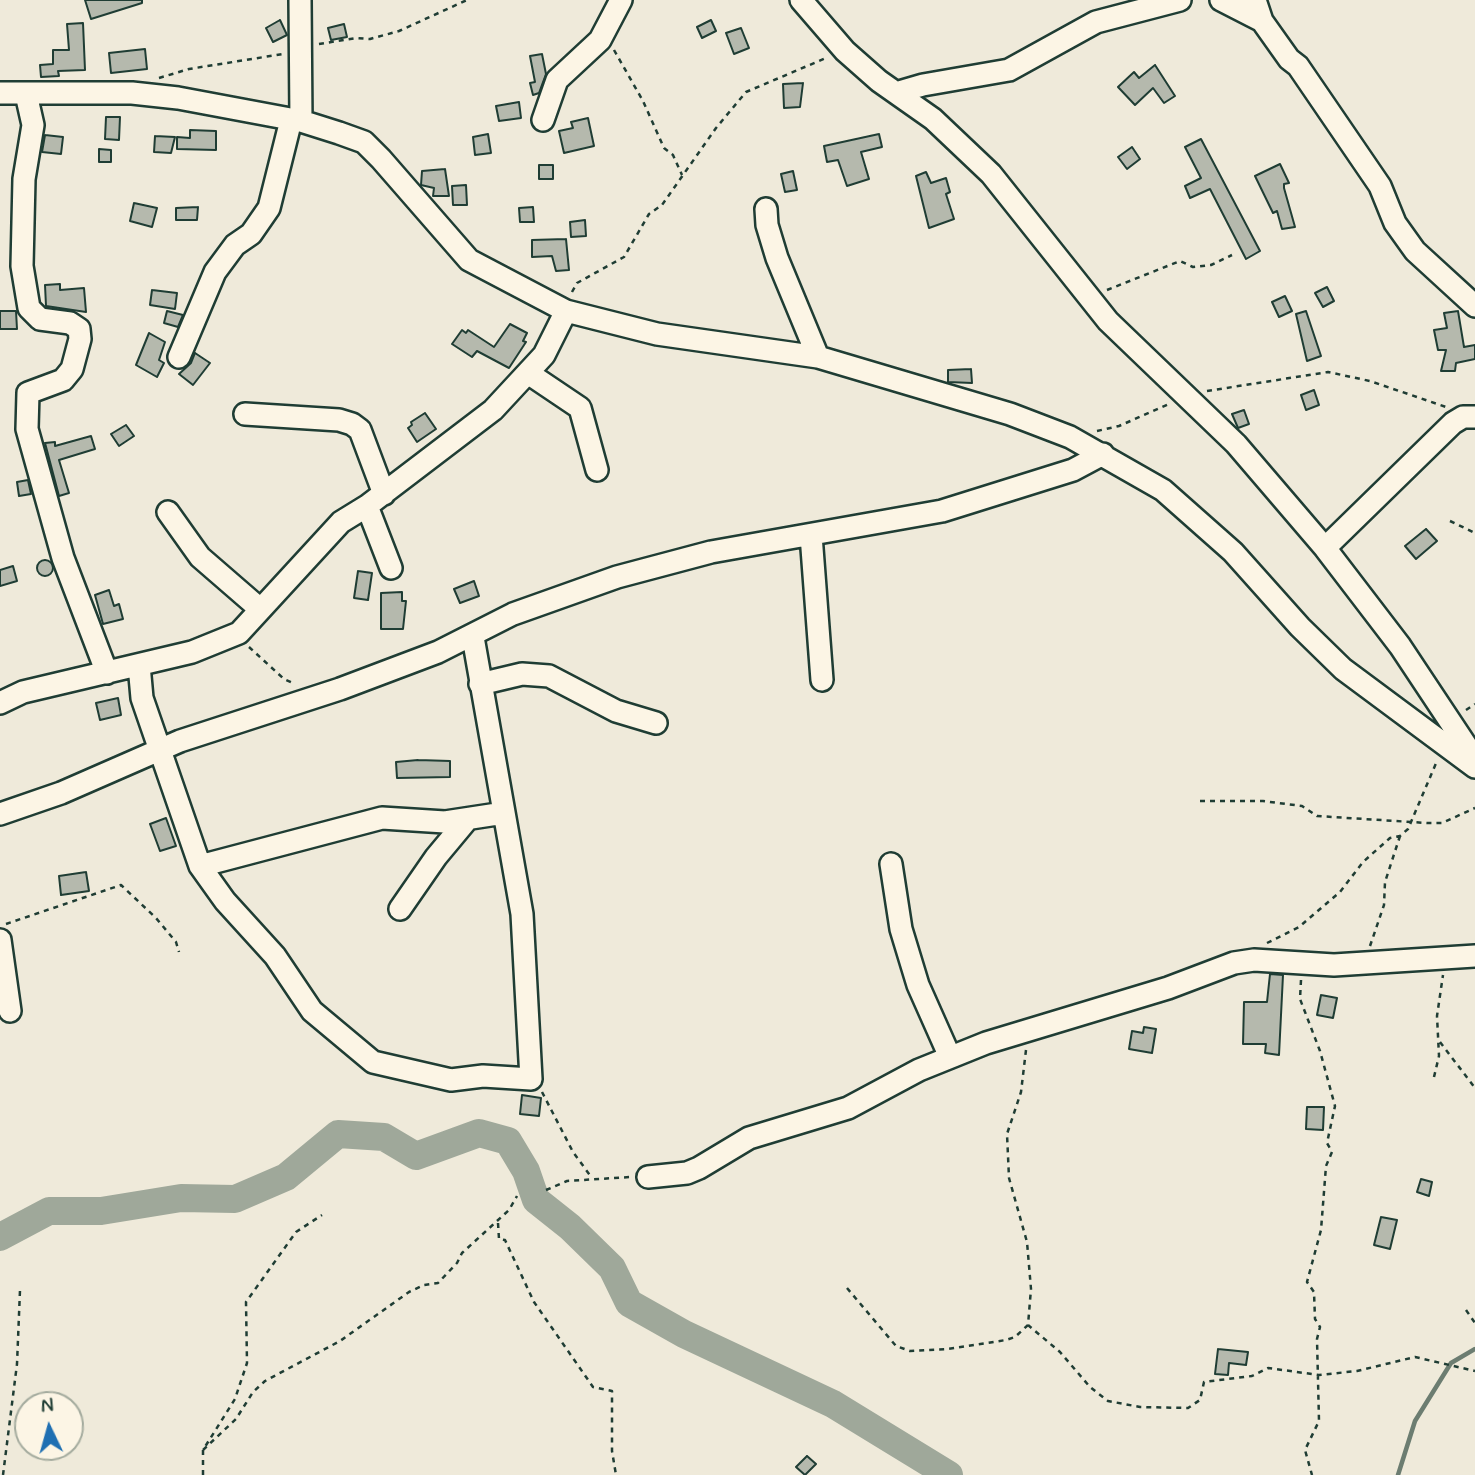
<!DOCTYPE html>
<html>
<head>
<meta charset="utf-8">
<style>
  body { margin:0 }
  #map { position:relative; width:1475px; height:1475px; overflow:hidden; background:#efeada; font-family:Mynerve,sans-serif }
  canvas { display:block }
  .north { position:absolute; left:14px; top:1391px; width:70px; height:70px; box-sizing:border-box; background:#fcf5e5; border:2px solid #a4ab9e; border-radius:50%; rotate:355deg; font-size:19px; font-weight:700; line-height:28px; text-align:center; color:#1f3d34 }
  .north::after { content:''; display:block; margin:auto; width:24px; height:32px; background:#1f6fb2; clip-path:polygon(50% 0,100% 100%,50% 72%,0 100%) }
</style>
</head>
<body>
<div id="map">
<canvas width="1475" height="1475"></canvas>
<div class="north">N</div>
</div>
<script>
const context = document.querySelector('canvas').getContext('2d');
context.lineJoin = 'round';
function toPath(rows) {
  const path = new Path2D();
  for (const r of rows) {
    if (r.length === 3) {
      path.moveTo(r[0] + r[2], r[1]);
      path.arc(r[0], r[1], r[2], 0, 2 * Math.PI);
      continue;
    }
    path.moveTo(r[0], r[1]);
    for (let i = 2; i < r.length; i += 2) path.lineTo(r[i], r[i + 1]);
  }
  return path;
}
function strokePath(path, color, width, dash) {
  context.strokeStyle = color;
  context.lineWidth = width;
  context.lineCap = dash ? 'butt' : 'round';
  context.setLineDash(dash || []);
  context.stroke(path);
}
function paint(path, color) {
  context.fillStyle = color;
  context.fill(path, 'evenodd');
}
const stream = toPath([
  [1398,1475,1415,1421,1451,1363,1475,1349]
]);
const river = toPath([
  [0,1237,49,1211,101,1211,181,1198,235,1199,286,1177,338,1134,384,1137,416,1156,479,1133,508,1141,526,1171,536,1200,570,1227,612,1268,629,1303,684,1334,833,1404,949,1475]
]);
const building = toPath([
  [85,0,142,0,142,3,91,19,85,0],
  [280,20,287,35,273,42,266,28,280,20],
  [711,20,716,31,702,38,697,27,711,20],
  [83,23,85,70,58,71,59,76,41,77,40,65,53,64,53,50,69,50,67,24,83,23],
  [344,24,347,37,331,40,328,28,344,24],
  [741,28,749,48,734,54,726,33,741,28],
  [145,49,147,69,111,73,109,53,145,49],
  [542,54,546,74,539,93,533,95,530,83,535,82,530,56,542,54],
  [1155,65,1175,96,1164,103,1153,88,1135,105,1118,87,1134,72,1139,78,1155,65],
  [803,83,800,107,784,108,783,84,803,83],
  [519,102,521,118,499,121,496,106,519,102],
  [106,117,120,117,119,140,105,139,106,117],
  [588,118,594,146,564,153,559,131,573,128,571,122,588,118],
  [190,130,216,131,216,150,177,149,177,137,190,138,190,130],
  [488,134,491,153,475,155,473,137,488,134],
  [879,134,882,147,861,152,869,179,847,186,838,160,827,162,824,146,879,134],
  [45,135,63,137,61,154,42,152,45,135],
  [155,136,175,137,171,153,154,152,155,136],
  [1201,139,1260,251,1246,259,1210,189,1190,198,1185,186,1201,178,1185,147,1201,139],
  [1132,147,1140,159,1127,169,1118,157,1132,147],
  [99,149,111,150,111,162,99,162,99,149],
  [1280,164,1289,183,1284,184,1284,188,1295,227,1282,229,1277,211,1273,213,1255,176,1280,164],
  [539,165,553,165,553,179,539,179,539,165],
  [445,169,449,196,433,196,434,188,421,185,422,171,445,169],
  [793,171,797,190,785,192,781,174,793,171],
  [926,172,931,183,946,178,950,192,946,194,954,219,929,228,916,176,926,172],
  [466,185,467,205,453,205,452,186,466,185],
  [134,203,157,208,152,227,130,221,134,203],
  [198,207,197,220,176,220,176,208,198,207],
  [533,207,534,222,520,222,519,208,533,207],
  [585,220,586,236,571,237,570,222,585,220],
  [566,239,569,270,556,271,552,256,532,257,532,240,566,239],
  [60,284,60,290,84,288,86,312,46,306,45,285,60,284],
  [1327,287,1334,301,1323,307,1315,293,1327,287],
  [152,290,177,293,175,309,150,305,152,290],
  [1285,296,1292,311,1279,317,1272,302,1285,296],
  [0,311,16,311,17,329,0,329,0,311],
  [167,311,183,315,178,327,164,323,167,311],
  [1306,311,1321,356,1307,361,1296,314,1306,311],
  [1458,311,1464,347,1475,345,1475,359,1456,363,1455,371,1441,371,1446,350,1438,350,1434,330,1447,328,1444,313,1458,311],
  [510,324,527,333,523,341,526,342,509,368,477,351,472,357,452,344,462,330,466,333,468,330,494,347,510,324],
  [149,333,165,342,159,360,164,363,157,377,136,365,149,333],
  [195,353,210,363,193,385,179,374,191,363,195,353],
  [971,369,972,383,948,382,948,370,971,369],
  [1314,390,1319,405,1306,410,1301,395,1314,390],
  [1244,410,1249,424,1238,428,1232,414,1244,410],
  [425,413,436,429,417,442,408,428,412,425,411,422,425,413],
  [126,425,134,436,119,446,111,434,126,425],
  [91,436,95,449,59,460,69,493,59,496,45,443,55,442,55,446,91,436],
  [28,480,31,494,19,496,17,482,28,480],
  [1426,529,1437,541,1416,559,1405,546,1426,529],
  [45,568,8],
  [13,566,17,581,0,586,0,570,13,566],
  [358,571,372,573,368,600,354,598,358,571],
  [474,581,479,596,460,603,454,589,474,581],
  [109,590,114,606,119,604,123,619,103,624,95,595,109,590],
  [402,592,402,601,406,601,403,629,381,629,381,593,402,592],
  [118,698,121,715,100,720,96,703,118,698],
  [418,760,450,761,450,777,397,778,396,762,418,760],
  [166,818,176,846,160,851,150,824,166,818],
  [86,872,89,891,61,895,59,876,86,872],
  [1270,974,1283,975,1279,1055,1265,1053,1266,1044,1243,1044,1244,1002,1267,1002,1270,974],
  [1321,995,1337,998,1333,1018,1317,1015,1321,995],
  [1144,1027,1156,1029,1152,1053,1129,1049,1132,1031,1143,1033,1144,1027],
  [522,1095,541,1098,539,1116,520,1114,522,1095],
  [1307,1107,1324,1107,1323,1130,1306,1129,1307,1107],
  [1421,1179,1432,1182,1429,1196,1417,1192,1421,1179],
  [1381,1217,1397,1220,1390,1249,1374,1245,1381,1217],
  [1218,1349,1248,1352,1246,1365,1229,1363,1228,1375,1215,1374,1218,1349],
  [807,1456,816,1464,805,1475,796,1467,807,1456]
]);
const path = toPath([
  [319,44,356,38,370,39,399,31,467,0],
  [614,50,643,101,664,148,673,155,682,175],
  [159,78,189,69,283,54],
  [1107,290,1180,261,1193,267,1211,265,1232,255],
  [572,292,577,283,624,257,649,214,662,205,716,128,746,92,826,58],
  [1207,391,1328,372,1370,381,1446,407],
  [1097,431,1119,426,1169,404],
  [1450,521,1475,533],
  [249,647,284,679,295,684],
  [1466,710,1475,704],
  [1200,801,1263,801,1302,806,1317,816,1427,823,1442,823,1475,808],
  [6,924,121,885,156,918,176,942,179,952],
  [1267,943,1299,927,1340,892,1363,862,1390,838,1400,836,1408,829,1437,761],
  [1370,946,1384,905,1385,882,1400,836],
  [1301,980,1300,999,1320,1051,1335,1106,1327,1143,1332,1152,1326,1166,1321,1230,1307,1282,1314,1292,1315,1319,1320,1327,1317,1339,1319,1421,1305,1450,1312,1475],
  [1440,1042,1475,1088],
  [1026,1050,1021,1092,1007,1134,1009,1178,1027,1242,1031,1289,1028,1325,1060,1352,1090,1387,1108,1401,1140,1407,1188,1408,1200,1400,1204,1382,1252,1376,1268,1368,1319,1375,1357,1371,1415,1357,1475,1371],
  [1434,1077,1439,1056,1437,1016,1443,975],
  [542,1092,573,1152,592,1178],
  [546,1190,567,1181,630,1177],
  [498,1223,499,1239,505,1240,534,1302,593,1387,612,1391,612,1451,616,1475],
  [847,1288,896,1346,910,1351,948,1349,1006,1340,1015,1337,1028,1325],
  [1466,1310,1475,1323],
  [203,1450,236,1419,253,1392,265,1381,340,1341,409,1292,424,1285,438,1283,457,1263,462,1253,509,1210,517,1196],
  [3,1475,17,1364,20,1290],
  [203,1475,203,1450,235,1399,247,1363,246,1302,296,1232,322,1215]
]);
const minor = toPath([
  [300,0,301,121],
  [801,0,845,51,879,81,933,119,991,174,1108,321,1236,444,1325,548,1400,646,1475,759],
  [1221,0,1262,21],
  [1255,0,1262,21,1289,59,1298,66,1380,186,1395,223,1415,251,1475,306],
  [899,92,923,85,1009,70,1096,22,1180,0],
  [0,93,132,93,178,98,301,121,339,133,364,142,381,159,469,260,566,311,657,334,818,357,1010,414,1070,437,1163,490,1233,552,1300,627,1343,669,1475,767],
  [26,94,33,125,24,179,22,266,29,308,40,319,70,323,79,329,80,339,72,369,63,380,28,393,27,429,63,558,107,673],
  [543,120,557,80,600,40,621,0],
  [766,209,767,225,777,258,818,357],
  [179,357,215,272,235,245,251,234,269,208,291,120],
  [528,373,580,408,597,470],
  [245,414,339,420,352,424,360,430,384,494],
  [367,506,391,568],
  [168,512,200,557,260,609],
  [811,535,822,680],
  [1325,548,1453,423,1463,417,1475,417],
  [139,665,142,698,200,866,225,901,275,956,312,1011,373,1062,451,1080,483,1076,531,1079,522,914,473,637],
  [480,684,522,674,549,676,616,711,656,723],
  [0,703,23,692,192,652,239,633,341,522,367,506,493,410,544,355,566,311],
  [0,814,61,793,180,741,340,689,438,652,513,614,617,577,711,552,942,511,1073,470,1103,454],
  [891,864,901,929,918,985,950,1057],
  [200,866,382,818,445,822,504,813],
  [400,909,436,857,466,821],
  [0,940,10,1011],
  [648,1177,687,1173,699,1168,749,1138,848,1108,919,1070,986,1043,1168,988,1234,963,1254,960,1334,965,1475,956]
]);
strokePath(stream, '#6c7d71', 4.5);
strokePath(river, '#9fa89a', 28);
paint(building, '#b5b9ad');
strokePath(building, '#1f3d34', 2);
strokePath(minor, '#1f3d34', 26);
strokePath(path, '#1f3d34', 2.5, [5, 5]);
strokePath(minor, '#fcf5e5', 21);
</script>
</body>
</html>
